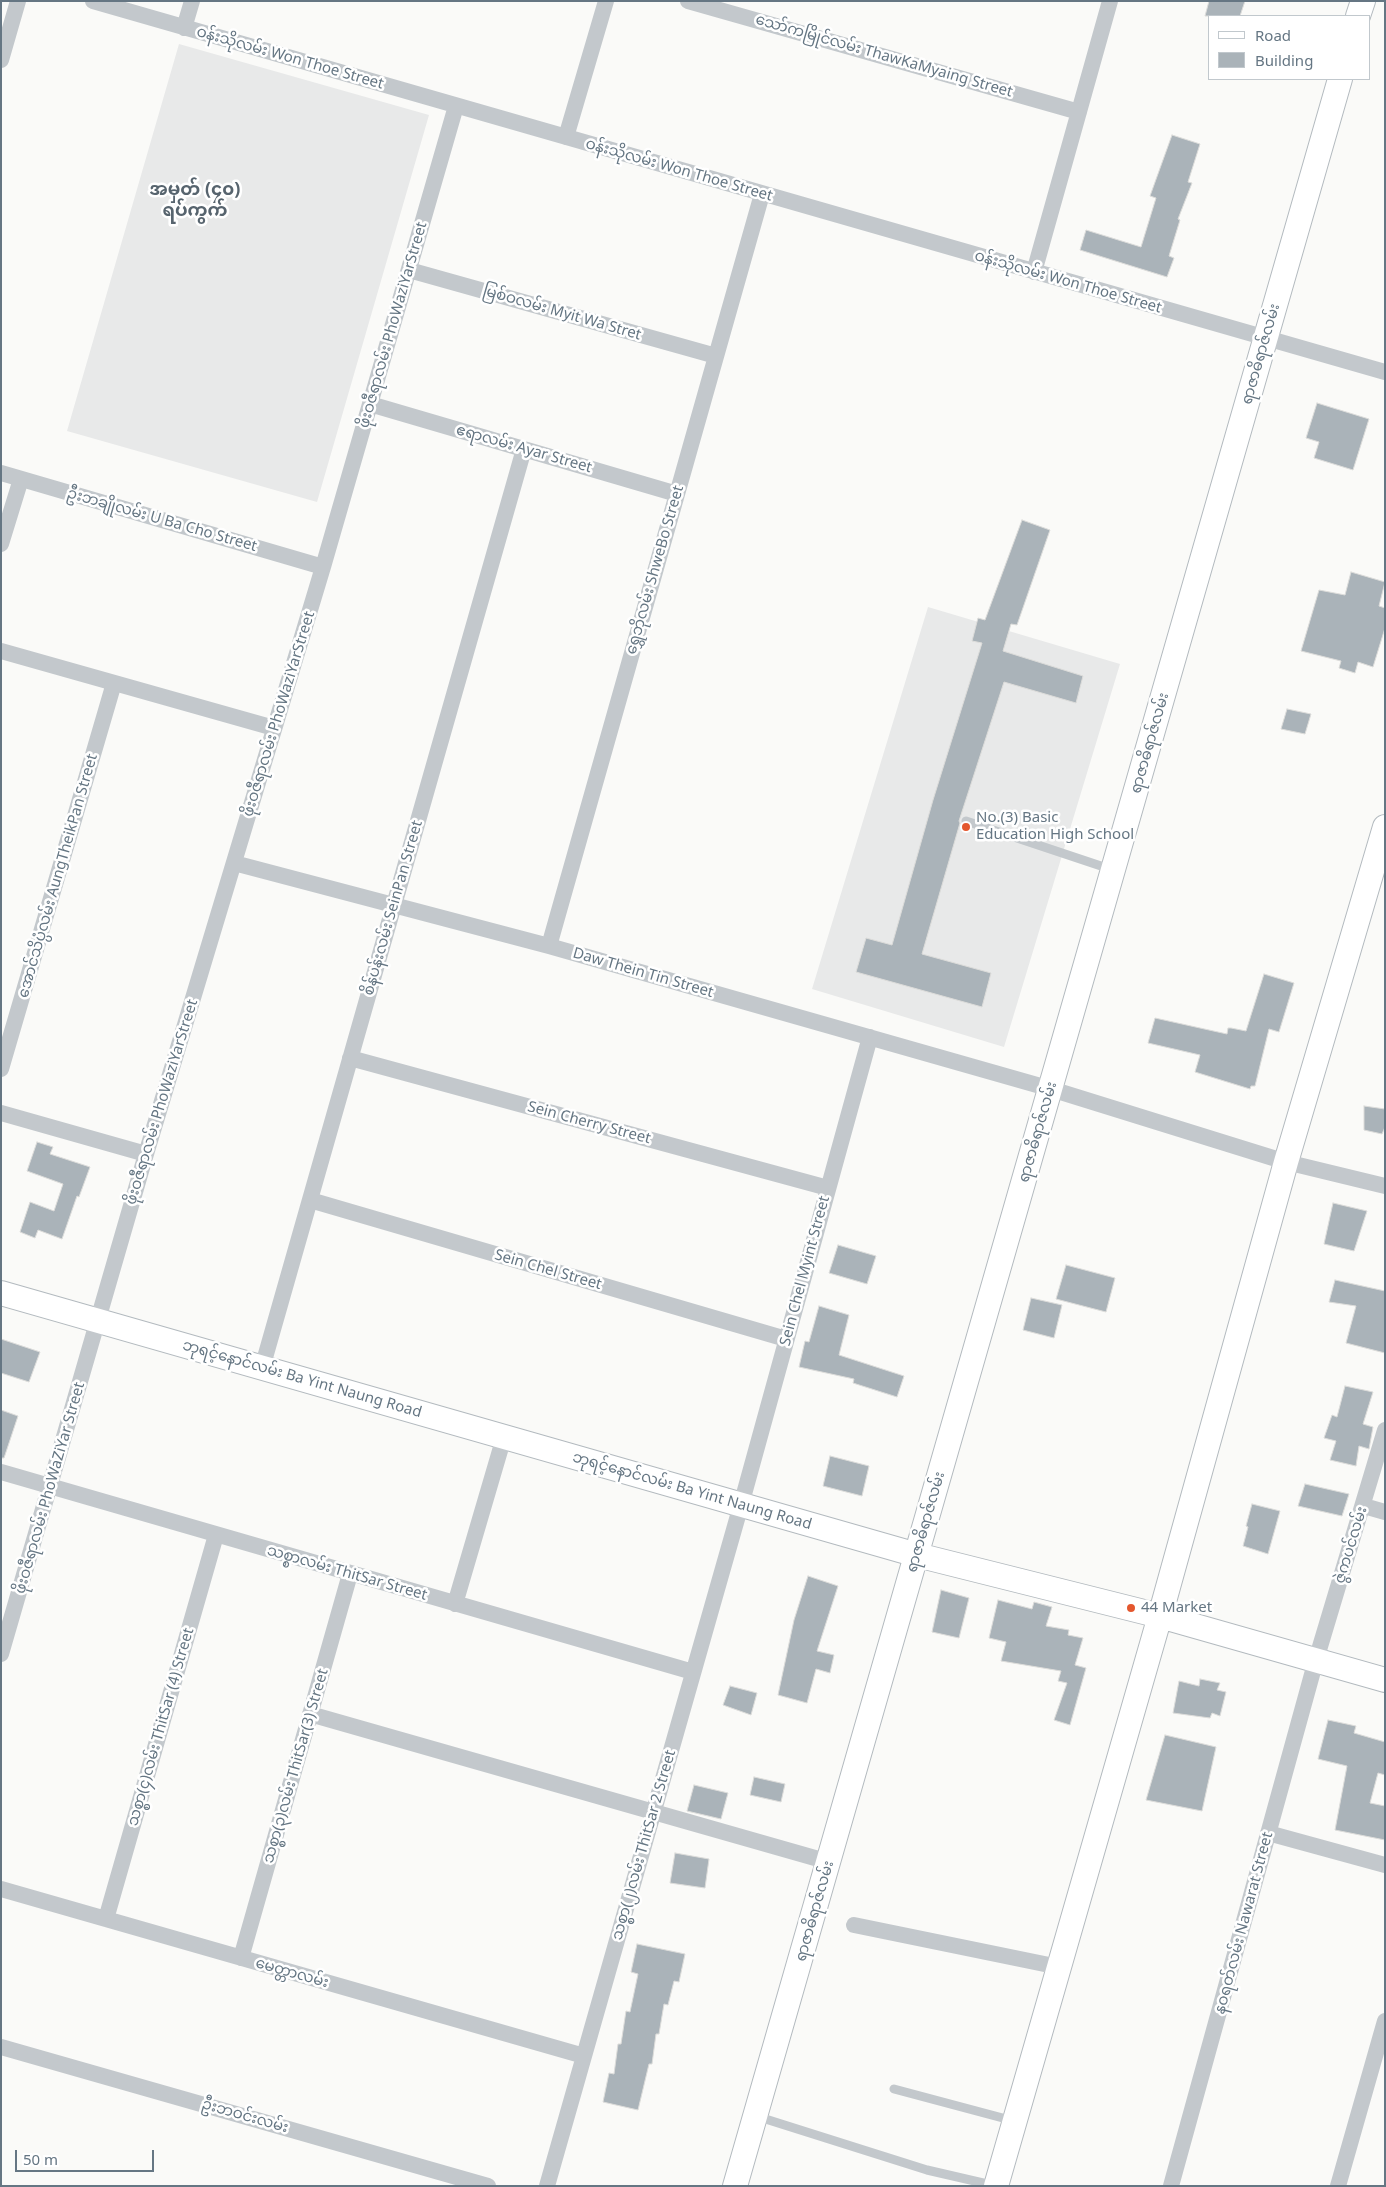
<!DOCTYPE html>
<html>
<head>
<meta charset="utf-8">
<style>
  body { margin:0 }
  #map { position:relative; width:1386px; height:2187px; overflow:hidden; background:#fafaf8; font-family:"Noto Sans",sans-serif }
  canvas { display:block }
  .frame { position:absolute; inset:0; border:2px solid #657683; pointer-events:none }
  .legend { position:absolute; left:1208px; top:15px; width:162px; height:65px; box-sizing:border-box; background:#fff; border:1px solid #c1c8cd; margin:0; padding:6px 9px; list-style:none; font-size:15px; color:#657683 }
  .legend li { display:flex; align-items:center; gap:10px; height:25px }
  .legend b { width:25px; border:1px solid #c1c8cd }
  .scale { position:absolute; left:15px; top:2150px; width:139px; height:22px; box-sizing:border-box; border:2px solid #657683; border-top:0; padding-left:6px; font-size:15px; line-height:18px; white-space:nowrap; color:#657683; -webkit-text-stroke:4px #fff; paint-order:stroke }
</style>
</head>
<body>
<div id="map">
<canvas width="1386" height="2187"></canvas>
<div class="frame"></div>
<ul class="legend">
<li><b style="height:6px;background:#fff"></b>Road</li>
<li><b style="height:14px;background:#aab3b9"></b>Building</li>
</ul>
<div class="scale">50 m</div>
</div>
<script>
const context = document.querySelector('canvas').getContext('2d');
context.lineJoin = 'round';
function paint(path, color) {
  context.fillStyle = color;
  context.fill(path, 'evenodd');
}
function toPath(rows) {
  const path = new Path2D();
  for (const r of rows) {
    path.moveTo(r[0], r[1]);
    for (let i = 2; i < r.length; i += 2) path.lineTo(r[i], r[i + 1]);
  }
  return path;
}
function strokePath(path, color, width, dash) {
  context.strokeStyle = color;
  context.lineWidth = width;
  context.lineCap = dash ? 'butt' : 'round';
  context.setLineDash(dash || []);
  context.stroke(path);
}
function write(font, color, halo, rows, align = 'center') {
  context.font = font + ' "Noto Sans","Noto Sans Myanmar",sans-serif';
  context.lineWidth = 5;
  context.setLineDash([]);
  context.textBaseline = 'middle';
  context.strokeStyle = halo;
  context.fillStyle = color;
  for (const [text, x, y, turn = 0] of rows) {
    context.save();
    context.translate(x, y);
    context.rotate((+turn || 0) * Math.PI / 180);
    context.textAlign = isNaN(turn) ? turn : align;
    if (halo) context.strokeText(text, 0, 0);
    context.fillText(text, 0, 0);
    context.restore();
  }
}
const built = toPath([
  [179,44,429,115,317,502,67,431],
  [928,607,1120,664,1004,1047,812,989]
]);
const building = toPath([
  [1209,1,1245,1,1240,16,1205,16,1209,1],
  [1172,135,1200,144,1188,182,1192,183,1178,219,1180,220,1169,256,1174,258,1167,277,1080,250,1086,230,1141,247,1156,198,1150,196,1172,135],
  [1317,403,1369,419,1353,470,1314,458,1319,442,1306,438,1317,403],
  [1022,520,1050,530,1017,625,1011,624,1003,651,1083,676,1076,703,1004,682,959,821,960,823,922,954,991,973,982,1007,856,972,866,938,892,945,933,800,982,643,972,641,978,618,985,620,1022,520],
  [1351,572,1385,582,1379,606,1385,608,1385,628,1373,667,1358,662,1355,673,1339,668,1341,661,1301,651,1319,590,1345,595,1351,572],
  [1287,709,1311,714,1305,734,1281,729,1287,709],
  [1264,974,1294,983,1279,1032,1269,1029,1255,1086,1251,1086,1250,1089,1195,1072,1200,1055,1148,1043,1155,1018,1227,1034,1228,1028,1231,1028,1246,1031,1264,974],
  [1364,1106,1385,1109,1385,1127,1382,1134,1364,1130,1364,1106],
  [37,1142,53,1147,50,1154,90,1167,79,1197,77,1196,62,1239,38,1230,35,1238,20,1232,30,1202,54,1211,63,1184,27,1171,37,1142],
  [1333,1203,1367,1211,1354,1251,1324,1244,1333,1203],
  [838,1245,876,1256,867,1284,829,1273,838,1245],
  [1066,1265,1115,1278,1106,1312,1056,1299,1066,1265],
  [1335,1280,1385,1291,1385,1353,1346,1343,1356,1306,1329,1302,1335,1280],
  [1031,1298,1062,1305,1054,1338,1023,1330,1031,1298],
  [819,1306,849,1315,839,1355,904,1376,897,1397,853,1383,854,1379,799,1367,805,1341,809,1342,819,1306],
  [1,1339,40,1352,29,1382,1,1373,1,1339],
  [1345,1386,1373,1392,1363,1424,1373,1427,1369,1449,1359,1446,1356,1466,1330,1460,1336,1441,1324,1438,1332,1415,1337,1417,1345,1386],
  [1,1410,18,1416,4,1458,1,1458,1,1410],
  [830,1456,869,1466,862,1496,823,1486,830,1456],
  [1305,1484,1349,1494,1342,1516,1298,1506,1305,1484],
  [1252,1504,1280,1511,1268,1554,1243,1546,1248,1527,1246,1526,1252,1504],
  [808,1576,838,1586,817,1651,834,1655,830,1673,816,1669,807,1703,778,1695,794,1620,808,1576],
  [941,1590,969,1598,959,1638,932,1632,941,1590],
  [998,1600,1032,1609,1034,1602,1052,1607,1046,1626,1069,1630,1068,1635,1083,1638,1075,1665,1086,1668,1070,1725,1054,1720,1067,1683,1058,1681,1061,1671,1001,1661,1006,1642,989,1638,998,1600],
  [1200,1679,1220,1683,1217,1690,1226,1692,1220,1716,1212,1713,1210,1718,1173,1713,1179,1681,1199,1686,1200,1679],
  [730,1686,757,1693,751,1715,723,1705,730,1686],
  [1328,1720,1356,1726,1354,1733,1385,1742,1385,1775,1378,1773,1370,1803,1385,1806,1385,1840,1335,1830,1347,1766,1318,1759,1328,1720],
  [1165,1735,1216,1747,1202,1811,1146,1800,1165,1735],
  [754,1777,785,1784,781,1802,750,1795,754,1777],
  [694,1785,728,1793,721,1819,687,1811,694,1785],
  [675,1853,709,1859,705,1888,670,1883,675,1853],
  [637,1944,685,1954,679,1982,674,1981,668,2005,664,2004,659,2034,656,2034,652,2064,649,2064,638,2110,603,2102,609,2073,614,2074,618,2044,621,2044,626,2011,630,2012,638,1974,631,1972,637,1944]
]);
const lane = toPath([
  [966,821,1113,870],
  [894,2089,1014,2121],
  [756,2116,927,2170,996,2186]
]);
const street = toPath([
  [93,1,1385,372],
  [688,1,1079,112],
  [184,28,192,1],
  [1,60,18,1],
  [566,137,606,1],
  [409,270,716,356],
  [1034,272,1110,1],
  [370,404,677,494],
  [1,473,323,567],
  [1,544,21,479],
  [1,651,274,728],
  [234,863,549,946,1051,1089,1286,1162,1385,1186],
  [549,946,762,194],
  [350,1058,828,1188],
  [1,1069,114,683],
  [1,1113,146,1154],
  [310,1200,786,1339],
  [262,1368,524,449],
  [1,1472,693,1672],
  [1364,1506,1385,1512],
  [455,1604,504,1437],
  [1,1654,146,1154,323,567,456,106],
  [310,1714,829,1862],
  [1268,1833,1385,1865],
  [1,1889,584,2056],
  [106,1919,216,1535],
  [854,1925,1059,1967],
  [241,1958,350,1574],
  [1,2047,488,2186],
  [547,2186,741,1505,870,1037],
  [1171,2186,1316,1660,1385,1430],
  [1338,2186,1385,2021]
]);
const secondary = toPath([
  [1358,16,1363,1],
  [1,1293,917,1555,1160,1616,1385,1680],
  [735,2186,1340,79],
  [996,2186,1160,1616,1286,1162,1385,827]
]);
const markers = [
  [966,827,5,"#e4572e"],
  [1131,1608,5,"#e4572e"]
];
const streetNames = [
  ["သော်ကမြိုင်လမ်း ThawKaMyaing Street",884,56,16],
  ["ဝန်းသိုလမ်း Won Thoe Street",290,58,16],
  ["ဝန်းသိုလမ်း Won Thoe Street",679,170,16],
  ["ဝန်းသိုလမ်း Won Thoe Street",1068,282,16],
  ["မြစ်ဝလမ်း Myit Wa Stret",562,313,16],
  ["ဖိုးဝဇီရာလမ်း PhoWaziYarStreet",393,325,-74],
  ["ရာဇာဓိရာဇ်လမ်း",1261,354,-74],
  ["ဧရာလမ်း Ayar Street",524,449,16],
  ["ဦးဘချိုလမ်း U Ba Cho Street",162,520,16],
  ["ရွှေဘိုလမ်း ShweBo Street",655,570,-74],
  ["ဖိုးဝဇီရာလမ်း PhoWaziYarStreet",279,714,-73],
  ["ရာဇာဓိရာဇ်လမ်း",1150,743,-74],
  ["အောင်သိပ္ပံလမ်း AungTheikPan Street",58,876,-74],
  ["စိန်ပန်းလမ်း SeinPan Street",393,908,-74],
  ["Daw Thein Tin Street",643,973,16],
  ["ဖိုးဝဇီရာလမ်း PhoWaziYarStreet",162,1102,-73],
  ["Sein Cherry Street",589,1123,15],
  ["ရာဇာဓိရာဇ်လမ်း",1038,1132,-74],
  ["Sein Chel Street",548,1270,16],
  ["Sein Chel Myint Street",805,1271,-75],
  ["ဘုရင့်နောင်လမ်း Ba Yint Naung Road",302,1379,16],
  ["ဖိုးဝဇီရာလမ်း PhoWaZiYar Street",50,1488,-74],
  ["ဘုရင့်နောင်လမ်း Ba Yint Naung Road",692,1491,16],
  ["ရာဇာဓိရာဇ်လမ်း",926,1522,-74],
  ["ဇွဲကပင်လမ်း",1351,1545,-73],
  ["သစ္စာလမ်း ThitSar Street",347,1573,16],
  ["သစ္စာ(၄)လမ်း ThitSar (4) Street",161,1727,-74],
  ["သစ္စာ(၃)လမ်း ThitSar(3) Street",296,1766,-74],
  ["သစ္စာ(၂)လမ်း ThitSar 2 Street",644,1845,-74],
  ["ရာဇာဓိရာဇ်လမ်း",815,1911,-74],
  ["နဝရတ်လမ်း Nawarat Street",1244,1923,-75],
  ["မေတ္တာလမ်း",292,1973,16],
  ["ဦးဘဝင်းလမ်း",245,2116,16]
];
const poiNames = [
  ["No.(3) Basic",976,818],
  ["Education High School",976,835],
  ["44 Market",1141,1608]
];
const quarterNames = [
  ["အမှတ် (၄၀)",195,190],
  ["ရပ်ကွက်",195,211]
];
paint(built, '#e8e9e9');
paint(building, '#aab3b9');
strokePath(building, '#dcdcda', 1);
strokePath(secondary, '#b3babf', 26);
strokePath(lane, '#c3c8cc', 9);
strokePath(street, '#c3c8cc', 16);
strokePath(secondary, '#fff', 24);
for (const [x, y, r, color] of markers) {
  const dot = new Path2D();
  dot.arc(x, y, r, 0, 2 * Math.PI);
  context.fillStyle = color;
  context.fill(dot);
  strokePath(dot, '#fff', 2);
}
write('15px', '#657683', '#fff', streetNames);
write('15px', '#657683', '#fff', poiNames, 'left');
write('bold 18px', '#57646e', '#fff', quarterNames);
</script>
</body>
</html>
